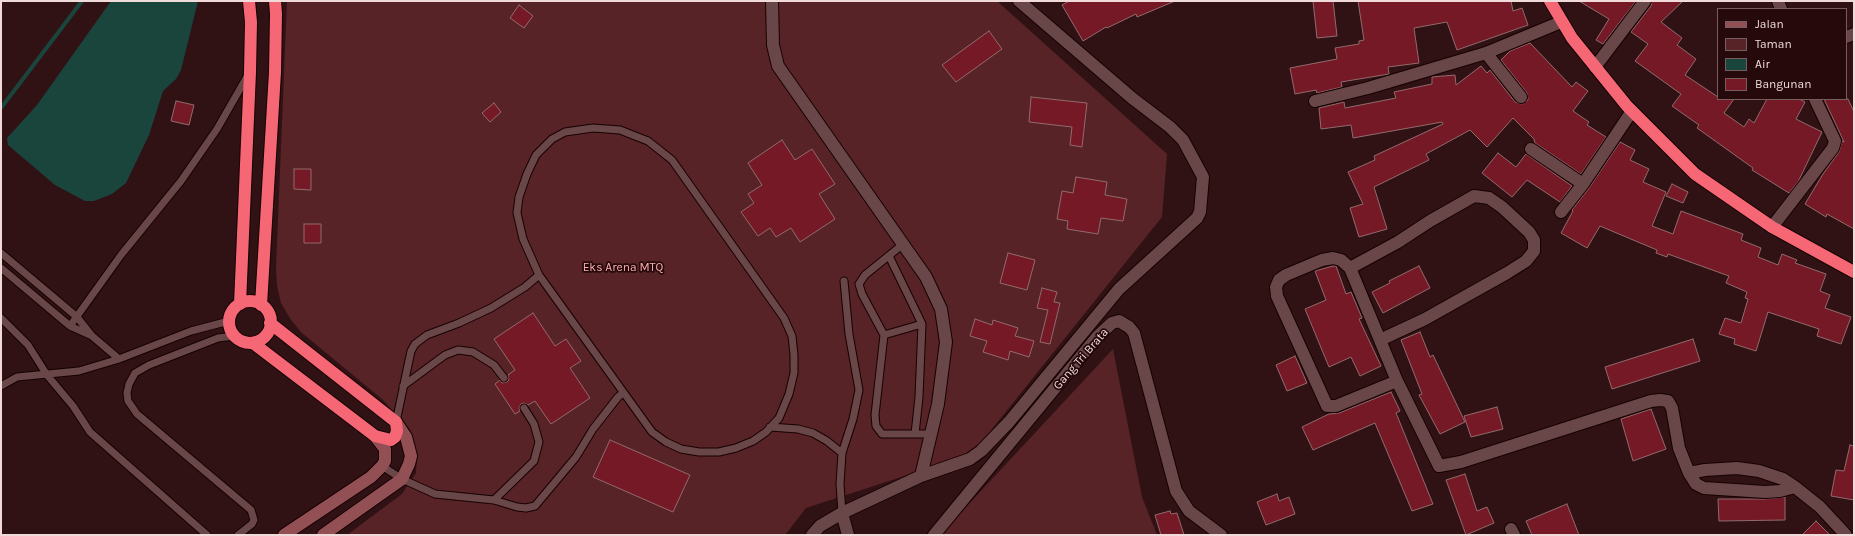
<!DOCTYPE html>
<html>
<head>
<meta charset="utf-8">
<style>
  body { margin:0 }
  #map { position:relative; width:1855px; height:536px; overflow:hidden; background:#301214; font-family:Karla,sans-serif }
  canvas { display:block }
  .frame { position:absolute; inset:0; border:2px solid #f0dada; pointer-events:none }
  .legend { position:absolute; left:1717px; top:8px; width:130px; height:92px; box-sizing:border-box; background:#25090b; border:1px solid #765d5e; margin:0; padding:5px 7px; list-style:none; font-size:12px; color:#f0dada }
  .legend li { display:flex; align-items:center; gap:8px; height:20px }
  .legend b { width:20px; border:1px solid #765d5e }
</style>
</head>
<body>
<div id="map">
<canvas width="1855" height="536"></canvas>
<div class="frame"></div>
<ul class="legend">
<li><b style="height:5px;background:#935054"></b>Jalan</li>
<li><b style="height:11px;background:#572327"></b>Taman</li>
<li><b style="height:11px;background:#19453d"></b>Air</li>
<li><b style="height:11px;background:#761927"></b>Bangunan</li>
</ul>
</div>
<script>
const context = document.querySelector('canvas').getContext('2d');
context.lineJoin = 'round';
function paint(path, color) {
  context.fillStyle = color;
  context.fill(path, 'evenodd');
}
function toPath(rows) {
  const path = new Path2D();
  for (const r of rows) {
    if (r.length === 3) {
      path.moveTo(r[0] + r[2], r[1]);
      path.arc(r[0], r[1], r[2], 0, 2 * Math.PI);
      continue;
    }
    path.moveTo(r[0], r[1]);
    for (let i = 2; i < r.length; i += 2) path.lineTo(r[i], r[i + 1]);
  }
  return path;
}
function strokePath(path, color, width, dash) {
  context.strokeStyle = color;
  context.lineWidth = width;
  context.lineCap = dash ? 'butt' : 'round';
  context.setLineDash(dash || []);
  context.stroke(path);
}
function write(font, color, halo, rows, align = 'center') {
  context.font = font + ' Karla,sans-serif';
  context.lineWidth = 3.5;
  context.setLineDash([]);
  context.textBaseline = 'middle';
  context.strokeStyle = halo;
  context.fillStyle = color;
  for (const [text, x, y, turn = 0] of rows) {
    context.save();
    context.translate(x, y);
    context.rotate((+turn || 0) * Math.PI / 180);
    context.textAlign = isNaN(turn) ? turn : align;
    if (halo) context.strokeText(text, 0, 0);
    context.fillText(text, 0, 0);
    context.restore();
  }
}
const green = toPath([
  [287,1,997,1,1167,154,1162,217,972,454,806,508,785,535,347,535,402,494,416,473,417,455,409,429,382,399,302,333,291,320,281,303,277,286,276,268],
  [1113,349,1142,497,1157,535,940,535]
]);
const water = toPath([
  [111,1,198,1,181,70,176,79,163,91,149,135,126,183,112,194,94,201,85,201,55,185,8,145,7,138,37,105]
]);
const stream = toPath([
  [1,108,82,1]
]);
const building = toPath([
  [1069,1,1175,1,1137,17,1136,14,1107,28,1106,27,1083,41,1062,5,1069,1],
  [1313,1,1333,1,1337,36,1317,38,1313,1],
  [1358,1,1511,1,1513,11,1522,8,1528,25,1457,50,1447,22,1414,28,1419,63,1388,67,1389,74,1341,82,1342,87,1317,93,1316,90,1295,94,1290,68,1337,59,1335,48,1359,44,1359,41,1364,40,1358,1],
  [1579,1,1636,1,1603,44,1596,40,1609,19,1579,1],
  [1652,1,1683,1,1661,22,1682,38,1677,45,1696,59,1685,75,1718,97,1718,99,1734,99,1724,113,1744,127,1749,119,1754,123,1767,99,1799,99,1805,102,1796,119,1822,132,1798,182,1789,193,1752,170,1753,168,1697,128,1699,125,1672,106,1681,94,1635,61,1648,44,1631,32,1651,6,1652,1],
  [519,5,533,16,524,28,510,18,519,5],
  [989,31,1002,49,956,82,942,65,989,31],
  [1530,43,1572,87,1576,82,1588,91,1573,111,1589,122,1587,125,1606,137,1581,174,1535,143,1534,139,1513,118,1487,147,1470,130,1426,154,1429,160,1374,187,1387,229,1359,237,1350,208,1363,204,1348,172,1375,160,1374,156,1443,124,1442,122,1353,138,1351,125,1321,129,1319,108,1344,102,1345,108,1396,98,1394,92,1432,84,1432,77,1455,75,1456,85,1481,66,1487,73,1490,70,1515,102,1522,104,1528,100,1527,93,1501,60,1510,51,1530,43],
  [1031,97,1087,103,1082,147,1070,145,1072,127,1029,122,1031,97],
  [1824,99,1848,99,1854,112,1854,229,1827,214,1826,217,1805,204,1823,174,1839,152,1842,141,1844,142,1824,99],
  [176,101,194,105,189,125,171,121,176,101],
  [494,103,501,112,490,122,482,113,494,103],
  [782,140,795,160,812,149,835,184,819,194,835,219,800,242,791,228,776,237,770,228,758,236,741,212,754,203,748,194,762,185,748,163,782,140],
  [1620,142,1635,150,1630,160,1649,169,1643,182,1666,192,1652,226,1673,234,1681,211,1743,234,1741,240,1761,248,1758,257,1778,265,1782,254,1797,260,1795,263,1826,274,1820,291,1830,295,1825,308,1851,317,1841,344,1817,336,1819,329,1768,312,1756,351,1734,344,1735,339,1719,334,1725,318,1741,323,1748,299,1745,298,1747,292,1726,283,1729,276,1668,254,1667,257,1656,253,1657,250,1600,226,1587,248,1561,233,1573,211,1572,210,1589,188,1620,142],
  [1498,153,1516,167,1526,154,1572,186,1560,202,1527,180,1512,197,1482,173,1498,153],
  [294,169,311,169,311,190,294,189,294,169],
  [1076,177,1107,182,1105,195,1127,199,1123,221,1101,218,1098,234,1067,229,1068,221,1057,219,1062,191,1073,193,1076,177],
  [1672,184,1688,192,1683,203,1666,196,1672,184],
  [304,224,321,224,321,243,304,243,304,224],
  [1008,253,1035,260,1027,290,1000,283,1008,253],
  [1333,266,1336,266,1346,294,1351,292,1362,318,1359,319,1381,366,1360,376,1351,357,1329,367,1305,309,1326,300,1315,271,1333,266],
  [1419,266,1430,288,1383,313,1372,292,1390,283,1389,281,1419,266],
  [1042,288,1057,292,1054,302,1060,303,1050,344,1040,342,1048,310,1037,308,1042,288],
  [533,313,555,346,566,339,581,361,570,368,590,398,551,424,535,401,528,405,524,403,521,404,519,408,520,411,515,414,495,384,500,380,502,383,507,382,509,380,508,375,515,370,494,339,533,313],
  [975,319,992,325,993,320,1018,328,1015,336,1034,341,1029,357,1010,351,1008,360,983,352,987,341,970,336,975,319],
  [1420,332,1430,357,1433,355,1465,422,1440,434,1419,395,1422,394,1401,340,1420,332],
  [1693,339,1700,361,1612,389,1605,367,1693,339],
  [1295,356,1307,383,1287,391,1276,365,1295,356],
  [1391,392,1400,411,1396,413,1433,504,1412,511,1375,423,1313,450,1302,427,1329,414,1339,413,1391,392],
  [1497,407,1503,429,1471,437,1464,416,1497,407],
  [1651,409,1666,449,1633,461,1621,419,1651,409],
  [610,440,690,475,673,512,593,477,610,440],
  [1850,445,1854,446,1854,500,1831,496,1836,470,1844,471,1850,445],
  [1465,474,1477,511,1487,507,1494,523,1466,535,1446,480,1465,474],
  [1277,494,1279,501,1289,497,1295,514,1266,525,1257,502,1277,494],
  [1785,497,1785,520,1719,521,1718,499,1765,499,1785,497],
  [1567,504,1579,535,1532,535,1526,521,1567,504],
  [1170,511,1171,514,1177,513,1184,535,1161,535,1155,515,1170,511],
  [1816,521,1830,535,1802,535,1816,521]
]);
const lane = toPath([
  [593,128,620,130,648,141,672,160,784,318,792,336,794,355,794,373,789,394,779,418,766,432,753,441,736,448,719,452,699,452,681,449,666,442,652,432,539,275,523,239,517,213,519,197,527,174,536,155,552,139,565,132,593,128],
  [902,245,865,275,859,284,862,294,884,335,875,415,876,426,882,434,932,434],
  [1,253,77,317,92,336,119,359],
  [889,256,922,324,919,397,915,434],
  [1,268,70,326,90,335],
  [1,318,28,345,47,375,73,406,90,432,207,535],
  [70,326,121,255,181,181,217,129,248,75],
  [884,335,922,324],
  [234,336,218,338,149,365,135,373,129,384,127,393,128,401,137,414,251,510,254,520,252,524,238,535],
  [1,386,17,377,79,371,119,359,191,331,229,321],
  [403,386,445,355,458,350,473,352,494,365,504,378],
  [396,422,411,351,415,344,427,335,459,323,491,308,525,287,539,275],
  [770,427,798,429,813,433,827,441,842,453],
  [382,466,402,479,435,494,494,500,517,507,526,508,535,506,576,457,593,429,618,397,623,393],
  [494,500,534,461,539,442,534,424,524,408],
  [842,513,840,484,842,453,853,419,859,390,849,334,844,281]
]);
const street = toPath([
  [772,1,773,45,778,66,926,277,941,309,946,342,938,404,921,476],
  [1778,1,1781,9],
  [1846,37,1854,34],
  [1486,53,1521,97],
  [1595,67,1645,1],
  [1315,101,1368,88,1486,53,1561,22],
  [1531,149,1583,184],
  [1561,212,1583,184,1632,111],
  [1772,227,1833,148,1835,141,1815,99],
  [1350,268,1398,242,1430,221,1474,196,1489,198,1502,207,1529,232,1534,240,1534,251,1526,261,1507,273,1425,319,1380,340],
  [1397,381,1336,406,1327,406,1277,296,1276,287,1279,280,1286,275,1322,260,1333,258,1341,260,1350,268,1397,381,1439,466,1461,462,1651,401,1660,400,1668,401,1672,408,1679,448,1689,473,1705,470,1737,468,1759,471,1783,479,1795,487,1820,507,1846,535],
  [1689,473,1696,484,1704,488,1765,492,1780,491,1795,487],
  [842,513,848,535],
  [1511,529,1514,535],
  [812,535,820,526,842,513,921,476,970,459,981,451,1009,422,1119,289,1197,218,1200,212,1203,177,1183,140,1170,127,1132,98,1019,1],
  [934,535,1097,337,1112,323,1119,321,1129,327,1134,333,1176,491,1189,511,1221,535]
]);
const secondary = toPath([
  [284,535,371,477,382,466,385,461,385,449,375,436],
  [323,535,402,479,409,464,411,456,406,437,396,422]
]);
const highway = toPath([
  [1550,1,1572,38,1627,106,1695,174,1772,227,1854,272],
  [250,322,21],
  [240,304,250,72,251,22,249,1],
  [261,305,275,72,276,14,275,1],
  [253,343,375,436,391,440,395,437,397,431,396,422,270,323]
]);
const parkNames = [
  ["Eks Arena MTQ",623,268]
];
const streetNames = [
  ["Gang Tri Brata",1081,359,-49]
];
paint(green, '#572327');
paint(water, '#19453d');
strokePath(stream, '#19453d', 4);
paint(building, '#761927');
strokePath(building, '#916b6c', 1);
strokePath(lane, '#160102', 9);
strokePath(street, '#160102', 14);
strokePath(secondary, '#160102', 14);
strokePath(highway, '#160102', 14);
strokePath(lane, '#694647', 7);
strokePath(street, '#694647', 12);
strokePath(secondary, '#935054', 12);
strokePath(highway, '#f56774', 12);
write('12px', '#ffafb1', '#25090b', parkNames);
write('12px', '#f0dada', '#25090b', streetNames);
</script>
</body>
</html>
